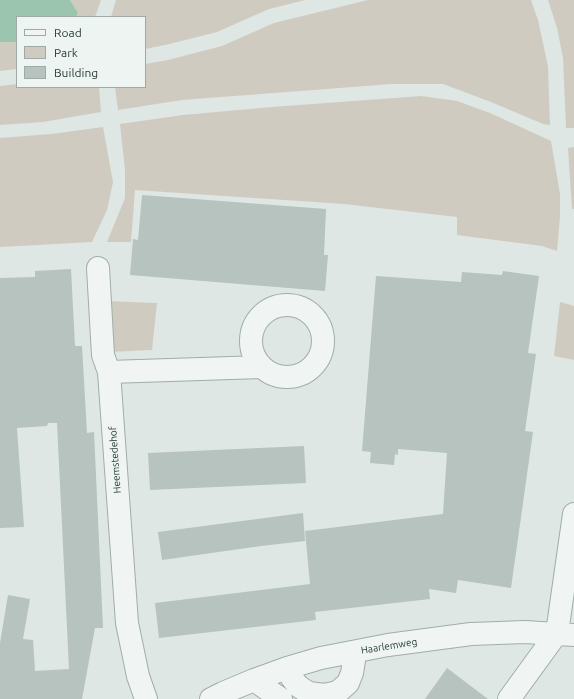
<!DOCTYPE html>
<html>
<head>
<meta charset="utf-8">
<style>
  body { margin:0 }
  #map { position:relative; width:574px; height:699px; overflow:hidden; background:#dee7e3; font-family:Ubuntu,sans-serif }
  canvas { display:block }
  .legend { position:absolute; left:16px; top:16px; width:130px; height:72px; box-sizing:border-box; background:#edf4f1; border:1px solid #9eaaa5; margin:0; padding:5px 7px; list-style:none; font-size:12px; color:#283c34 }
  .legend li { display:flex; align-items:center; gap:8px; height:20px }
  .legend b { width:20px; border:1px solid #9eaaa5 }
</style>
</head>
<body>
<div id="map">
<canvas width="574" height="699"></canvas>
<ul class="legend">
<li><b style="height:5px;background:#f0f5f3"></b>Road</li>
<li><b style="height:11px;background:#d0cbc0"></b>Park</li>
<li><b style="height:11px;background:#b6c3be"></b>Building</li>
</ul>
</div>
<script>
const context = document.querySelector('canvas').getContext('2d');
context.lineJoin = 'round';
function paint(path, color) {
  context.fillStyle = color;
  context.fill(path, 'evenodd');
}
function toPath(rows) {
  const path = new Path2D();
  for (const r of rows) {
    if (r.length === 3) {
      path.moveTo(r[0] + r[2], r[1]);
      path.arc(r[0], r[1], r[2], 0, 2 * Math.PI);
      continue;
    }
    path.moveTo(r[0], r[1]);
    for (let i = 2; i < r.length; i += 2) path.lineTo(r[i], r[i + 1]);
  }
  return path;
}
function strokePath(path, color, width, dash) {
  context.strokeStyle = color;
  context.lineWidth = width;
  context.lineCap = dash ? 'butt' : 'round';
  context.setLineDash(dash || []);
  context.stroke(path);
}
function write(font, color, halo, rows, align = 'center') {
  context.font = font + ' Ubuntu,sans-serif';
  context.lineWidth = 3;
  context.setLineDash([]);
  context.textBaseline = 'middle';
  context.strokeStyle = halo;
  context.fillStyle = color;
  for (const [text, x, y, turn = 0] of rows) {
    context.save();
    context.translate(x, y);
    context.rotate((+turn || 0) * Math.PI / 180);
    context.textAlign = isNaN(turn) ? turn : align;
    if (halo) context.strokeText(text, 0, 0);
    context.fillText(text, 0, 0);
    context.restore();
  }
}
const green = toPath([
  [70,0,101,0,95,17,76,17,78,13],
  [116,0,305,0,269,9,217,32,165,45,145,49,145,17,111,17],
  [368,0,531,0,538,20,548,66,550,125,543,124,491,102,443,84,392,84,182,100,118,110,115,87,145,87,145,64,168,60,222,46,274,23],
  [548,0,574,0,574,128,566,128,563,58,557,28],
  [0,42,17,42,17,69,0,71],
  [17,84,17,87,99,87,101,112,43,122,0,125,0,86],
  [421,96,457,101,490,113,551,141,560,194,560,217,557,251,542,246,457,235,457,217,344,204,135,190,131,242,107,242,125,198,125,170,120,124,183,115,272,107],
  [103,127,113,182,107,210,92,242,0,247,0,138,51,134],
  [574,147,574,209,572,209,568,148],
  [105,301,157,303,152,350,107,352],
  [560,302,574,306,574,360,554,356]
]);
const water = toPath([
  [0,0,70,0,78,13,76,17,17,17,17,42,0,42]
]);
const building = toPath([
  [142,195,326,209,324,255,328,255,325,291,130,275,133,239,138,240],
  [71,269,75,346,82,346,87,433,94,432,103,628,95,628,82,699,0,699,0,643,8,595,30,599,23,639,33,640,35,671,69,669,57,423,48,423,47,426,17,428,24,527,0,528,0,278,35,277,35,271],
  [503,271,539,276,528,353,536,354,525,431,533,432,511,588,458,580,456,593,429,589,430,599,315,612,316,620,159,638,155,603,310,584,305,531,443,514,447,453,398,449,398,455,395,454,394,465,370,463,371,452,362,451,376,276,461,282,462,272,502,275],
  [304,446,306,483,150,490,148,453],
  [303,513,305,541,261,546,162,560,158,532],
  [447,668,488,699,425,699]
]);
const minor = toPath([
  [98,268,103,355,109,372],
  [287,341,36],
  [287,668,292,678,298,686,309,693,324,695,338,692,348,683,352,673,354,661,353,652],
  [254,680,281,699],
  [146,699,138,676,127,623,109,372,262,367],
  [211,699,223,693,254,680,287,668,321,658,388,645,471,634,525,632,574,635],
  [509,699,557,633,574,514]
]);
const streetNames = [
  ["Heemstedehof",115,460,-94],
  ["Haarlemweg",389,646,-9]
];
paint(green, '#d0cbc0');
paint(water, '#9bc5af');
paint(building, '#b6c3be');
strokePath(minor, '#a0ada8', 24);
strokePath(minor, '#f0f5f3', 22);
write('10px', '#283c34', '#edf4f1', streetNames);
</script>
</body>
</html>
